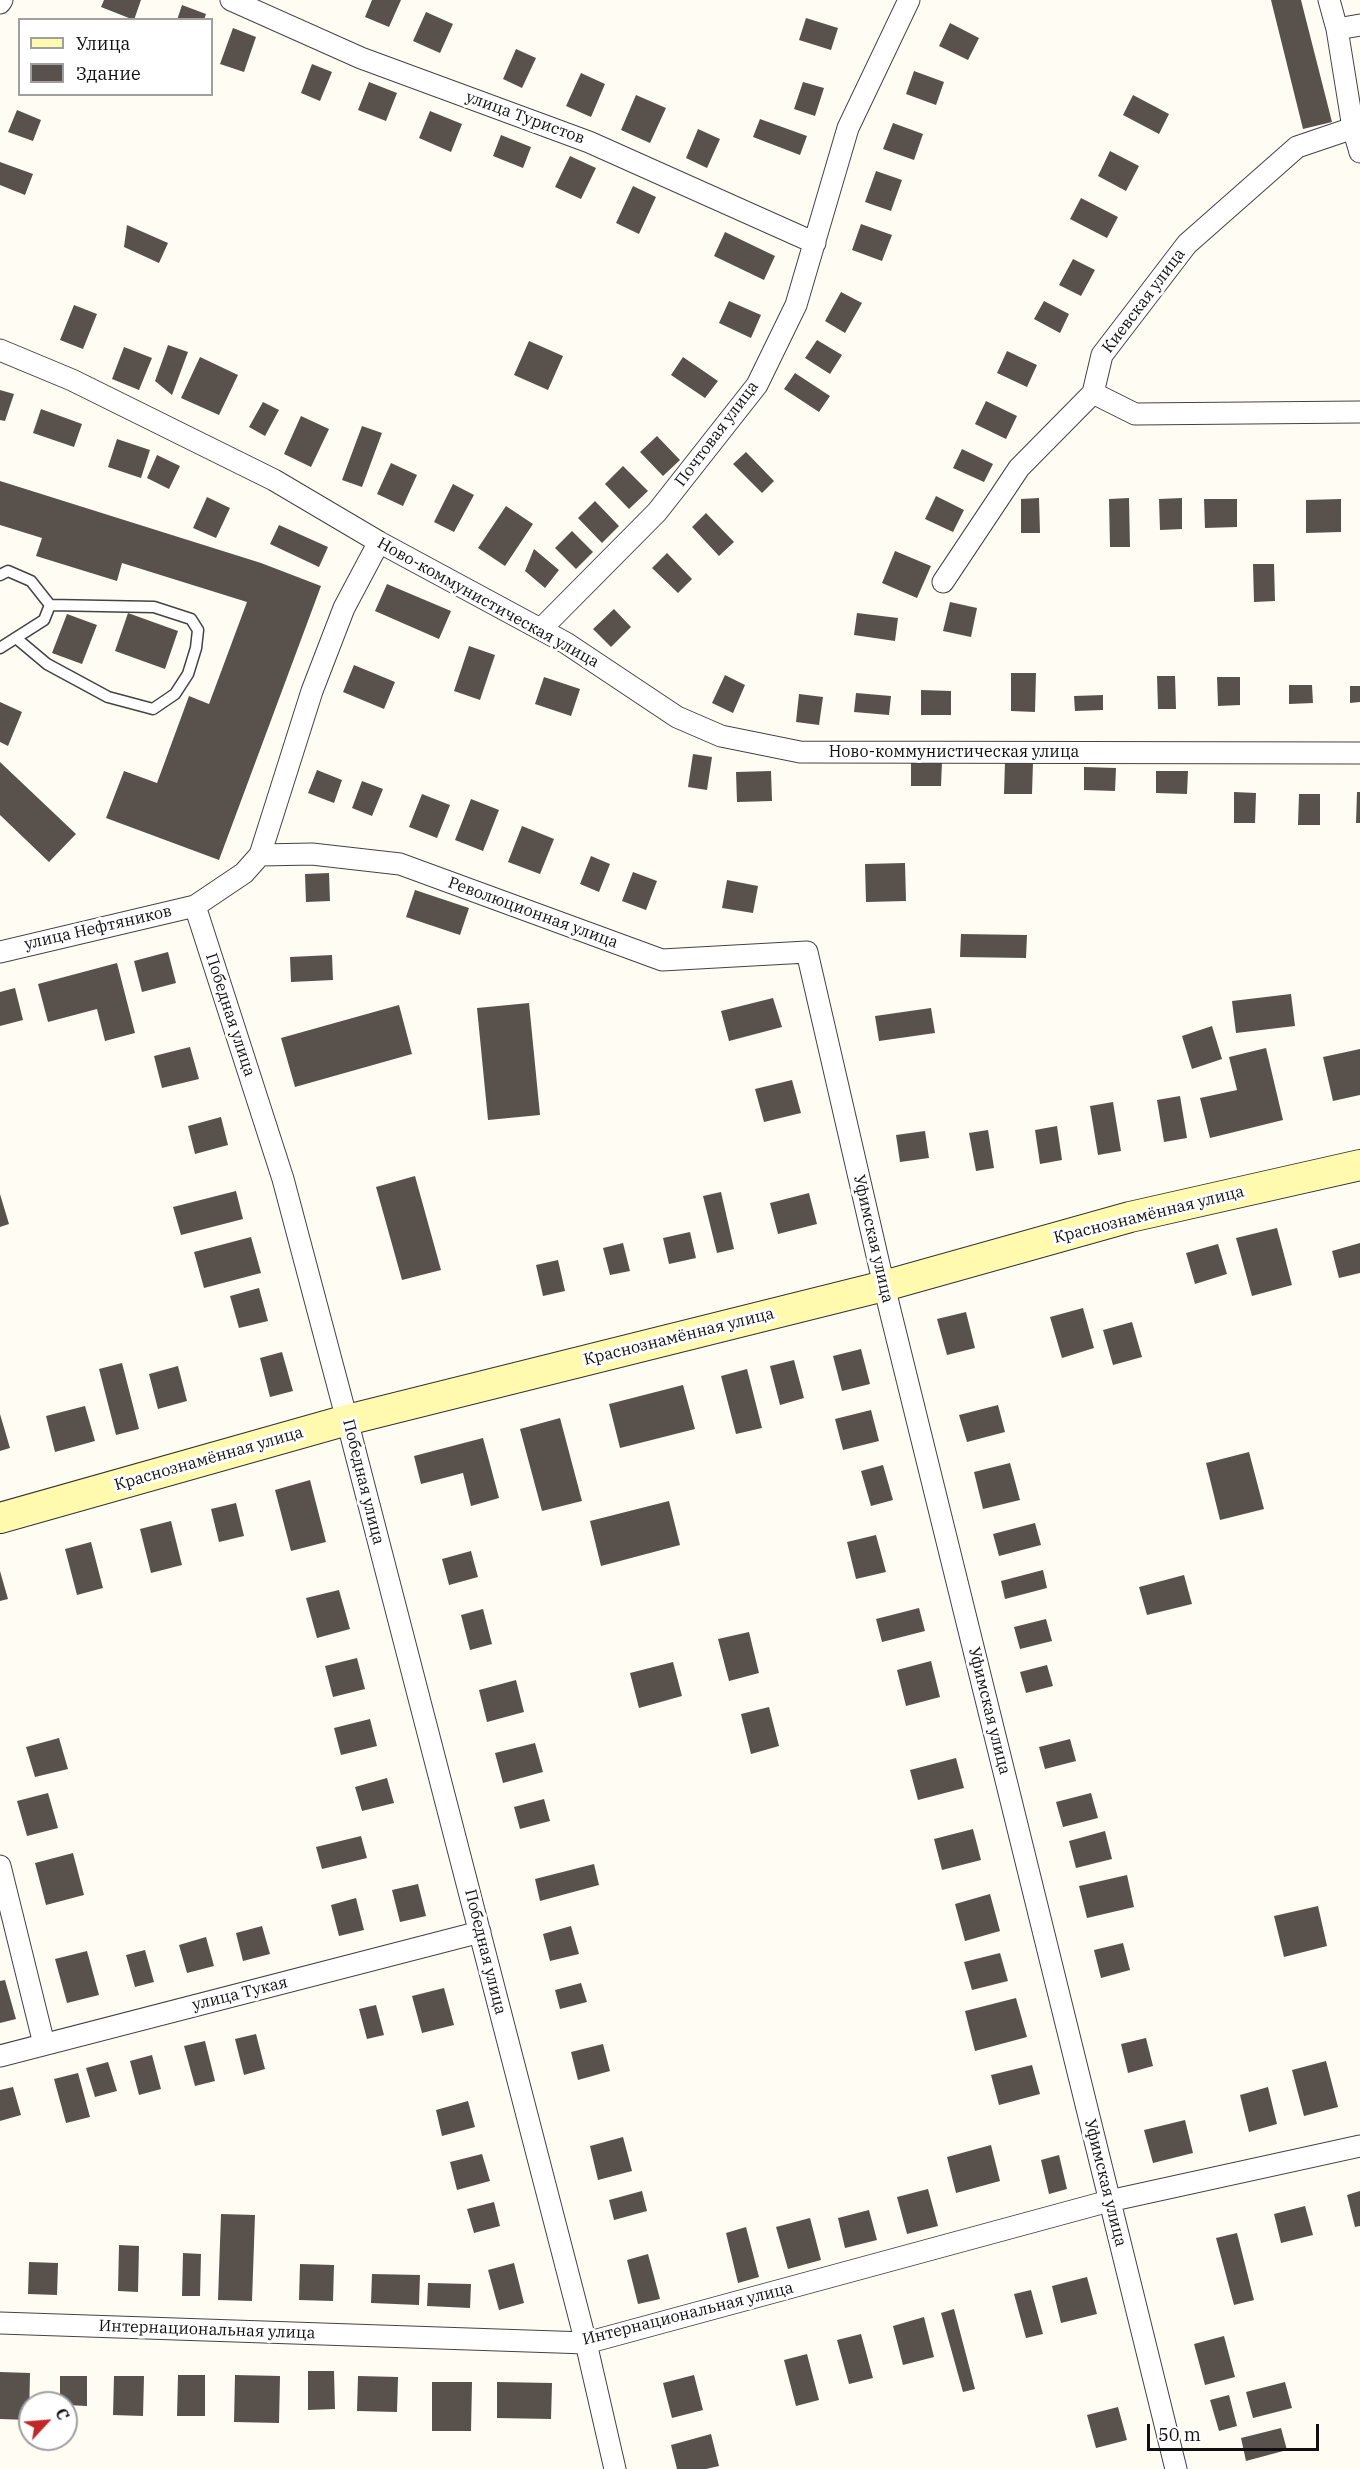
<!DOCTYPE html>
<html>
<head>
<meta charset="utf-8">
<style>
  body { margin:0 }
  #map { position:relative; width:1360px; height:2469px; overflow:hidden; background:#fffdf3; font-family:"IBM Plex Serif",serif }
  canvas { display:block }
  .legend { position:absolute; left:18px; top:18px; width:195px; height:78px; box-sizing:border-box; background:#fff; border:2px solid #9f9f9f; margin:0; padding:8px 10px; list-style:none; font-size:18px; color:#101010 }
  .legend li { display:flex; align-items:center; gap:12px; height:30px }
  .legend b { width:30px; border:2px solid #9f9f9f }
  .north { position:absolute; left:18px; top:2391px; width:60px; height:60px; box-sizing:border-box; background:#fff; border:2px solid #9f9f9f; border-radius:50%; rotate:64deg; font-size:16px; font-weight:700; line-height:24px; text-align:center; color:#101010 }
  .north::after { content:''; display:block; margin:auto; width:21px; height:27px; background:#c22726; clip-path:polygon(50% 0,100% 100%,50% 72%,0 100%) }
  .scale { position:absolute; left:1147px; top:2424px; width:172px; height:27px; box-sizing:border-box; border:3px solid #101010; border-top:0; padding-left:8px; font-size:18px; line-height:21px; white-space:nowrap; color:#101010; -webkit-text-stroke:4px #fff; paint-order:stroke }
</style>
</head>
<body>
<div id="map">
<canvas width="1360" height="2469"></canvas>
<ul class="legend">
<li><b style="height:8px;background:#fffaae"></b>Улица</li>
<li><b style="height:16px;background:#59524c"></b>Здание</li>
</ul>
<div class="north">С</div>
<div class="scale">50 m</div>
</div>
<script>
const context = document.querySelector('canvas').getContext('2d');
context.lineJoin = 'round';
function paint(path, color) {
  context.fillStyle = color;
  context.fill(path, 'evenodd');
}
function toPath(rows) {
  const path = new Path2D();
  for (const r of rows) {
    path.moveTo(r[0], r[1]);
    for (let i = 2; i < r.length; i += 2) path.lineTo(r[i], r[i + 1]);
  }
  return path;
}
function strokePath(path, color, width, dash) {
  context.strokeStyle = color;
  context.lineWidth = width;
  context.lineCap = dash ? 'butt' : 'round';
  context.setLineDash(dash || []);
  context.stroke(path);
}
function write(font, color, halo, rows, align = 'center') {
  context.font = font + ' "IBM Plex Serif",serif';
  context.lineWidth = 6;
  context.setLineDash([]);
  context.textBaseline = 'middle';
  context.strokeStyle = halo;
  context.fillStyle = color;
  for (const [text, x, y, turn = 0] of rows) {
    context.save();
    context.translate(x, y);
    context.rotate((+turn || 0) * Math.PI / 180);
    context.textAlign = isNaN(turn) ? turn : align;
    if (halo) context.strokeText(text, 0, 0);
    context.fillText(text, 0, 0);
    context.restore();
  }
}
const building = toPath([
  [104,0,141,0,134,20,101,7],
  [372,0,401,0,389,27,365,17],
  [1271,0,1301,0,1332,122,1303,129],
  [182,5,206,14,204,20,177,20],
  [426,12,453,24,440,53,413,41],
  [806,18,838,28,831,50,799,40],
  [950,23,979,38,968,60,939,46],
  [233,28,256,37,244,72,220,64],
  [516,49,536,58,522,88,503,79],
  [312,64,332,72,320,101,301,93],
  [914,71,944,82,936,105,906,94],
  [581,73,605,84,591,117,566,106],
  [369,82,397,93,386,121,358,110],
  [803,82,824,88,815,116,794,109],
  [636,95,666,108,650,143,621,130],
  [1133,95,1169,114,1159,134,1123,115],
  [17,110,41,120,33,141,8,132],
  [430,111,462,124,451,152,419,138],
  [760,119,807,136,800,155,753,137],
  [893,123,923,134,914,160,883,149],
  [698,129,720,139,707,168,686,158],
  [501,135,531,147,523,168,493,156],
  [1110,151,1139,166,1126,191,1098,176],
  [570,156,596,168,581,199,555,187],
  [0,162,33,174,25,195,0,185],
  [876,171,902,180,891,211,865,202],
  [633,186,656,197,639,234,616,223],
  [1081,198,1118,217,1107,238,1070,219],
  [861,224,892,235,882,261,852,250],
  [127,225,168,243,159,263,124,247],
  [725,232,775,256,764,280,714,256],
  [1073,259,1095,270,1081,296,1059,285],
  [841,292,862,303,845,333,825,321],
  [729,301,761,315,751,338,719,323],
  [1044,301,1069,314,1060,333,1034,319],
  [74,305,97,314,83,349,60,340],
  [817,340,842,355,830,374,805,358],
  [529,341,563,356,548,390,514,375],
  [168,345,188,352,172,395,155,381],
  [124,347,152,358,139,390,112,379],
  [1007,351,1037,365,1027,387,997,373],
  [200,357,238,375,219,415,181,398],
  [683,357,718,381,705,398,671,375],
  [795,373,830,396,819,412,784,389],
  [0,390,14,394,5,421,0,420],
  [986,401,1017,416,1006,439,975,424],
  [263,402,279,410,265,436,249,427],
  [41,409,82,424,74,447,33,433],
  [301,416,329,429,311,467,284,454],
  [362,426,382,433,362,487,342,480],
  [657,436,680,460,663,476,640,452],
  [117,439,150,450,141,478,108,467],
  [962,449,993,464,984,482,953,468],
  [746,452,774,481,762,493,733,464],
  [157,455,180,466,169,489,147,478],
  [391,463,417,475,403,506,377,494],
  [623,466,648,491,629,509,605,484],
  [0,481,261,563,321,586,219,860,106,818,124,771,157,783,189,696,209,704,247,602,122,563,117,581,36,556,42,538,0,525],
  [453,484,474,495,454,532,434,522],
  [936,496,964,510,953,532,925,519],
  [207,497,230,508,216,538,193,528],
  [1039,498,1040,533,1021,533,1021,499],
  [1129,498,1130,547,1110,547,1109,499],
  [1182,498,1182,529,1160,530,1159,499],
  [1204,499,1237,499,1237,527,1205,528],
  [1341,499,1341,532,1306,533,1306,500],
  [595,501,619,526,602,543,578,518],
  [506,506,533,524,505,566,478,548],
  [706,513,734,542,719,556,692,527],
  [279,525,328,547,319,567,270,544],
  [572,531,593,552,576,569,555,548],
  [534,549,559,570,545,588,525,571],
  [895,551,931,566,917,598,882,583],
  [667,553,692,579,678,593,652,568],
  [1253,564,1274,564,1275,601,1254,602],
  [387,584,451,611,439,639,375,611],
  [950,602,977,608,971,637,943,631],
  [614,609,631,627,611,647,593,629],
  [128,613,178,631,165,669,115,651],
  [857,613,898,618,895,641,854,635],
  [67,614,97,625,82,664,52,653],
  [469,646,495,655,480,700,454,691],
  [354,665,395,682,384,709,343,692],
  [1011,673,1036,673,1035,712,1011,711],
  [725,675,745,685,733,713,712,703],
  [1157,676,1175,676,1176,709,1158,709],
  [544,677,580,689,571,716,535,704],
  [1217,677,1240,677,1240,705,1218,706],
  [1289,685,1312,685,1313,703,1289,704],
  [1350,686,1360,686,1360,702,1350,703],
  [921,690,951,691,951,715,921,715],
  [856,693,891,696,889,715,854,712],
  [799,694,823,697,819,725,796,722],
  [1103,695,1103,710,1075,711,1074,696],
  [0,702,22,712,8,746,0,742],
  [693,754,712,757,707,790,688,787],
  [0,762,76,834,49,862,0,815],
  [911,762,942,762,941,786,911,786],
  [1005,762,1033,762,1032,794,1004,794],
  [1084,767,1116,768,1115,791,1084,790],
  [317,770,342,780,334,803,308,793],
  [771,771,772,801,737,802,736,772],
  [1156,771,1188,771,1187,794,1156,793],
  [362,781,383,789,372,816,352,808],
  [1234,792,1256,793,1255,823,1234,823],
  [1357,792,1360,792,1360,823,1356,823],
  [422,794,450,805,437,838,409,827],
  [1299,794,1320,794,1320,825,1298,825],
  [471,799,499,810,483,851,455,840],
  [522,826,554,839,540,874,508,862],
  [591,856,610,864,599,892,580,884],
  [905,863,906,901,866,902,865,864],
  [633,872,657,881,646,910,622,901],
  [329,873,330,901,306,902,305,874],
  [727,880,758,886,753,913,722,908],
  [415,890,469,908,460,935,406,917],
  [961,934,1027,935,1026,958,960,957],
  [168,952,176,983,142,992,134,961],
  [332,955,333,980,291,982,290,957],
  [117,963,135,1033,105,1041,97,1009,48,1022,38,984],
  [15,988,23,1020,0,1026,0,992],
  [1291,994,1295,1026,1236,1033,1232,1001],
  [773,998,782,1027,729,1041,721,1011],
  [529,1003,540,1115,488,1120,477,1008],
  [399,1005,412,1054,295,1087,281,1038],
  [931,1008,935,1033,879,1041,875,1016],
  [1212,1026,1222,1059,1192,1069,1182,1036],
  [190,1047,199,1079,162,1088,154,1056],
  [1266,1048,1283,1120,1210,1138,1200,1098,1237,1090,1229,1057],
  [1360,1049,1360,1095,1333,1101,1323,1057],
  [792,1080,801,1113,764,1122,755,1089],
  [1180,1096,1187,1138,1164,1142,1157,1100],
  [1113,1102,1121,1151,1098,1155,1090,1106],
  [221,1117,228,1145,195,1154,188,1126],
  [1057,1126,1062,1160,1040,1164,1035,1130],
  [988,1130,994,1168,976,1171,969,1133],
  [925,1131,929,1158,900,1162,896,1135],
  [415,1176,441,1270,402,1280,376,1187],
  [236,1191,243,1219,181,1235,173,1207],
  [721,1192,734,1249,717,1253,703,1196],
  [809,1193,817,1224,778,1234,770,1203],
  [0,1194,9,1224,0,1227],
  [1277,1228,1292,1285,1252,1296,1236,1238],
  [690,1232,696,1258,669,1264,663,1238],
  [251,1237,261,1273,204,1288,194,1252],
  [623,1243,630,1271,610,1275,603,1248],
  [1360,1243,1360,1273,1339,1278,1332,1251],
  [1218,1244,1227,1274,1195,1284,1186,1253],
  [558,1260,565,1291,543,1296,536,1265],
  [259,1288,268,1321,239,1328,230,1296],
  [1083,1308,1094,1348,1062,1358,1050,1317],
  [966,1312,975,1348,947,1355,937,1319],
  [1132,1322,1142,1357,1113,1365,1103,1330],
  [861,1349,870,1384,842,1391,833,1356],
  [282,1352,293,1391,270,1397,260,1358],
  [794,1360,804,1398,780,1405,770,1366],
  [122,1363,139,1429,116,1435,99,1369],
  [178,1366,187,1401,158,1409,149,1374],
  [747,1369,762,1428,736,1434,721,1376],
  [683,1385,695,1429,620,1448,609,1404],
  [998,1405,1005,1432,967,1442,959,1415],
  [85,1406,95,1441,55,1452,46,1416],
  [871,1410,879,1441,843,1450,835,1419],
  [0,1414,10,1448,0,1451],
  [560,1418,582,1501,542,1511,520,1429],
  [483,1438,499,1498,471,1506,463,1473,421,1484,414,1456],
  [1249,1452,1264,1509,1220,1520,1206,1463],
  [1010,1463,1020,1500,983,1509,974,1472],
  [883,1465,893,1500,871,1506,861,1471],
  [310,1480,326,1542,291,1551,275,1490],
  [669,1501,680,1545,601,1566,590,1521],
  [236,1503,244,1536,219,1542,211,1509],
  [171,1521,182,1565,151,1573,140,1529],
  [1035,1523,1041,1545,999,1556,993,1534],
  [876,1535,886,1572,856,1579,847,1542],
  [91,1542,103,1588,77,1595,65,1549],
  [471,1551,478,1577,449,1585,442,1559],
  [1043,1570,1047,1588,1005,1599,1001,1581],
  [0,1571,8,1599,0,1601],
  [1184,1575,1192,1604,1147,1615,1139,1587],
  [339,1590,350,1629,317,1638,306,1598],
  [919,1608,925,1631,882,1642,876,1619],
  [483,1609,492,1644,470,1650,461,1615],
  [1046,1619,1052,1641,1020,1649,1014,1627],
  [749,1632,759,1673,729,1681,718,1639],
  [357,1658,365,1689,333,1697,325,1666],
  [931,1661,940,1697,906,1706,897,1670],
  [673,1662,682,1696,639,1708,630,1673],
  [1047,1665,1053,1686,1026,1693,1020,1672],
  [516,1680,524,1712,487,1722,479,1690],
  [769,1707,779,1746,751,1754,741,1714],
  [370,1719,377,1746,341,1755,334,1728],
  [59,1738,68,1769,35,1777,26,1747],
  [1070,1739,1076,1761,1045,1769,1039,1747],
  [535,1743,543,1772,503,1783,495,1753],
  [956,1758,964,1788,918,1800,910,1770],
  [387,1778,394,1803,362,1811,355,1787],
  [48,1793,58,1828,27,1836,17,1801],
  [1091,1793,1098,1818,1063,1827,1056,1802],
  [544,1799,550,1821,520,1829,514,1807],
  [973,1829,981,1860,942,1870,934,1839],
  [1105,1831,1112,1859,1076,1868,1069,1841],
  [361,1836,367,1858,322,1869,316,1847],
  [73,1853,84,1895,46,1905,35,1863],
  [594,1864,599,1885,540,1901,535,1879],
  [1127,1875,1134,1907,1087,1918,1079,1886],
  [418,1884,426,1916,400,1922,392,1890],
  [990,1894,1000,1931,965,1941,955,1904],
  [356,1898,364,1930,339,1936,331,1905],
  [1318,1906,1327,1946,1284,1957,1274,1916],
  [262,1926,270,1954,243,1961,236,1933],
  [571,1926,579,1954,550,1961,543,1934],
  [206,1937,214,1966,187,1973,179,1945],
  [1123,1943,1130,1970,1101,1978,1094,1950],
  [145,1950,154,1982,135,1987,126,1955],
  [87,1951,99,1995,67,2003,55,1959],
  [1000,1953,1008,1981,972,1990,964,1962],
  [5,1980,16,2019,0,2023,0,1981],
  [581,1983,587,2002,560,2009,555,1990],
  [444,1988,454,2025,422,2033,412,1996],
  [1016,1998,1027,2037,975,2051,965,2011],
  [376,2005,384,2035,367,2039,359,2009],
  [256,2034,265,2069,244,2075,235,2039],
  [1146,2038,1153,2066,1128,2073,1121,2044],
  [205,2041,215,2081,195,2086,184,2046],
  [603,2044,610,2071,578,2080,571,2052],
  [152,2055,161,2089,139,2095,130,2061],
  [1326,2061,1338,2107,1304,2116,1292,2070],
  [108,2062,117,2091,95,2097,86,2068],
  [1032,2065,1040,2094,999,2105,991,2075],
  [78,2073,90,2117,66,2123,54,2079],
  [13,2087,21,2115,0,2121,0,2090],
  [1268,2087,1277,2124,1249,2132,1240,2095],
  [468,2101,475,2127,442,2136,436,2110],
  [1185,2120,1193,2153,1153,2163,1144,2130],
  [623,2137,632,2171,598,2180,590,2146],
  [991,2145,1000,2181,956,2193,947,2157],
  [482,2154,490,2181,457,2190,450,2162],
  [1059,2155,1067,2189,1049,2194,1041,2160],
  [928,2189,938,2226,907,2234,897,2197],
  [642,2191,647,2211,614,2220,609,2200],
  [1360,2191,1360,2226,1355,2227,1347,2195],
  [494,2202,500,2226,474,2233,467,2209],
  [1305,2206,1313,2235,1281,2243,1274,2214],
  [869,2210,877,2240,845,2248,838,2218],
  [221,2214,255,2215,252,2301,218,2300],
  [810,2218,821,2260,788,2269,776,2227],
  [746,2227,759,2277,738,2283,726,2233],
  [1237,2233,1254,2300,1234,2305,1216,2238],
  [119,2245,139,2246,138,2292,118,2291],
  [183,2253,201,2254,200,2296,182,2296],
  [648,2254,660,2299,638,2304,627,2260],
  [29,2262,58,2263,57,2295,28,2294],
  [514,2263,524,2303,499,2310,488,2270],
  [300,2264,334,2265,333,2301,299,2300],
  [372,2274,420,2275,419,2305,371,2303],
  [1087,2277,1097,2314,1061,2323,1052,2286],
  [428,2283,471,2284,470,2308,427,2306],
  [1031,2290,1043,2334,1026,2338,1014,2294],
  [954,2309,975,2389,963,2392,941,2313],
  [924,2317,934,2357,903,2365,893,2326],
  [861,2334,873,2378,849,2384,837,2340],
  [1224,2336,1235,2377,1205,2385,1194,2344],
  [807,2354,819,2400,796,2406,784,2360],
  [308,2371,334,2371,335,2409,308,2410],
  [0,2372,30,2373,29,2420,0,2419],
  [178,2375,205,2375,205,2416,177,2416],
  [235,2375,280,2376,279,2423,234,2422],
  [694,2375,703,2410,672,2418,663,2383],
  [60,2376,87,2376,87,2406,66,2405,66,2403,60,2403],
  [114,2376,144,2376,143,2416,113,2415],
  [358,2376,398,2377,397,2412,357,2411],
  [432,2382,472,2382,471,2431,432,2431],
  [497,2382,552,2383,551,2419,497,2418],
  [1285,2382,1292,2408,1253,2418,1246,2392],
  [1229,2395,1237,2426,1219,2431,1210,2400],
  [1118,2407,1127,2440,1096,2448,1087,2415],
  [1281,2428,1287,2450,1246,2461,1241,2438],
  [711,2434,719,2466,706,2469,677,2469,671,2445]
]);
const lane = toPath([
  [0,575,8,571,31,581,50,605,44,620,0,648],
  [16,638,47,664,108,697,153,709,175,694,188,674,196,648,198,630,191,619,154,607,50,605]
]);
const street = toPath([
  [231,0,361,58,589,142,815,243],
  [1329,0,1337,29,1353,128,1360,152],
  [0,3,2,0],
  [1337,29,1360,25],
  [0,350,72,380,274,480,379,542,566,643,677,717,721,736,800,752,1360,753],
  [1093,393,1135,414,1360,412],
  [943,582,1019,468,1093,393,1102,355,1187,244,1297,147,1353,128],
  [541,629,657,512,757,385,796,305,848,128,909,0],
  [260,855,312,854,400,864,662,960,807,952,884,1286,1176,2469],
  [195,906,283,1179,347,1420,586,2343,615,2469],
  [0,952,195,906,244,873,260,855,312,691,344,608,379,542],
  [0,1866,44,2044],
  [0,2056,480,1932],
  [0,2323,586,2343,1109,2201,1360,2146]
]);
const secondary = toPath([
  [0,1518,347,1420,884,1286,1130,1217,1360,1165]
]);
const streetNames = [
  ["улица Туристов",525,118,20],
  ["Киевская улица",1144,301,-53],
  ["Почтовая улица",717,434,-53],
  ["Ново-коммунистическая улица",488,603,29],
  ["Ново-коммунистическая улица",954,752],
  ["Революционная улица",533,913,20],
  ["улица Нефтяников",98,928,-13],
  ["Победная улица",230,1015,72],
  ["Краснознамённая улица",1149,1215,-14],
  ["Уфимская улица",873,1239,77],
  ["Краснознамённая улица",679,1337,-14],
  ["Краснознамённая улица",209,1459,-16],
  ["Победная улица",363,1482,76],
  ["Уфимская улица",989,1711,76],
  ["Победная улица",485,1952,76],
  ["улица Тукая",240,1994,-14],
  ["Уфимская улица",1105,2183,76],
  ["Интернациональная улица",688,2314,-14],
  ["Интернациональная улица",207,2330,2]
];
paint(building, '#59524c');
strokePath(lane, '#434343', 13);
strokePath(street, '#434343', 23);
strokePath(secondary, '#323232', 32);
strokePath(lane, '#fff', 10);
strokePath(street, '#fff', 21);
strokePath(secondary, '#fffaae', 30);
write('16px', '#101010', '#fff', streetNames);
</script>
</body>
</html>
